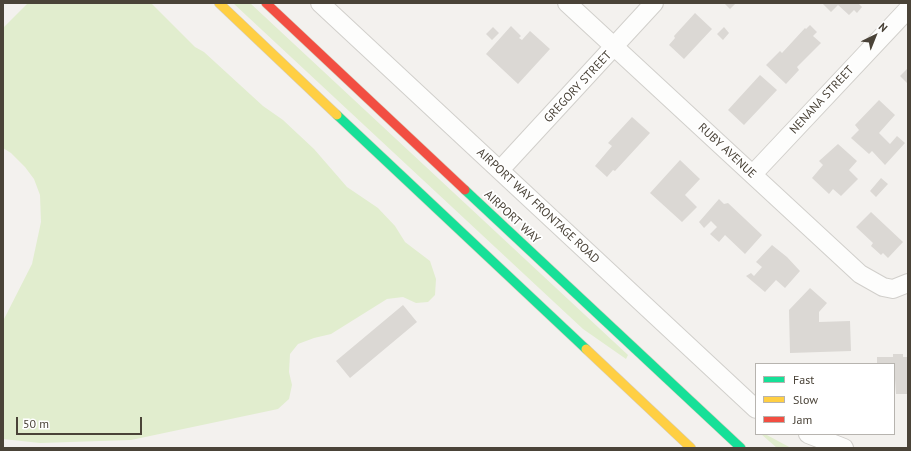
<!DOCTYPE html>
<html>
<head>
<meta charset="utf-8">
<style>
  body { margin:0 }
  #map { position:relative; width:911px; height:451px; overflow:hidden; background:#f3f1ee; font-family:"PT Sans",sans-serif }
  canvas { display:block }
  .frame { position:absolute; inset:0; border:4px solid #4a4338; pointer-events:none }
  .legend { position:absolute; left:755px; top:363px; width:140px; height:72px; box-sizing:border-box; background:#fff; border:1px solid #b7b4af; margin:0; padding:5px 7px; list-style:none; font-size:12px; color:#4a4338 }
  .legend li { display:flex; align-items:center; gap:8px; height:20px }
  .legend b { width:20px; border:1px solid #b7b4af }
  .north { position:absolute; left:855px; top:16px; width:40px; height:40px; -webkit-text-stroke:3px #fff; paint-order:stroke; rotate:43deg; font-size:11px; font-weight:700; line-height:16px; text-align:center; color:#4a4338 }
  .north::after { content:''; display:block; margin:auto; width:14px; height:18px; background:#4a4338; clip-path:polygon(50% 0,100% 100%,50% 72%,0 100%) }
  .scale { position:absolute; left:16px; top:417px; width:126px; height:18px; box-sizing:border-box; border:2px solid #4a4338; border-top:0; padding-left:5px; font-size:12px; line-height:14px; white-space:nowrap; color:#4a4338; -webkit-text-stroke:3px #fff; paint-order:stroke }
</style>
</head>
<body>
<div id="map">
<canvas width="911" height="451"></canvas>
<div class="frame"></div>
<ul class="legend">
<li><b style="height:5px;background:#16e098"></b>Fast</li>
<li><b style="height:5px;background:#ffcf43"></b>Slow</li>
<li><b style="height:5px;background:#f24e42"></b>Jam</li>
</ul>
<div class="north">N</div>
<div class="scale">50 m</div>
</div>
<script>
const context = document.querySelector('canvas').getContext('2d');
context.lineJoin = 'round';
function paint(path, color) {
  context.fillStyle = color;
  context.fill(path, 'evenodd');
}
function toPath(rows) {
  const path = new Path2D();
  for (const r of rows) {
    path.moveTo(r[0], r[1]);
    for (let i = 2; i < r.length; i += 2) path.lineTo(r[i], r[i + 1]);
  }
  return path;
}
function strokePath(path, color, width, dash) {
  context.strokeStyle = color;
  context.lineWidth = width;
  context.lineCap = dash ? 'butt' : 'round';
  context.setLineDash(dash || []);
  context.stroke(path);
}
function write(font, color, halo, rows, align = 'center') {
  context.font = font + ' "PT Sans",sans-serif';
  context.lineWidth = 3.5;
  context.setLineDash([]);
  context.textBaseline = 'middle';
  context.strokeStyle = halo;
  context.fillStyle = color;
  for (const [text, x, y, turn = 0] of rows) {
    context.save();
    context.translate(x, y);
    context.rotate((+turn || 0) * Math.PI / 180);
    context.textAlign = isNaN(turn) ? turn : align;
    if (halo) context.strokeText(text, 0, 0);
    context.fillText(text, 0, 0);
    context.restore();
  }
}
const green = toPath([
  [28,3,151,3,195,47,204,52,263,106,283,120,314,149,347,187,378,208,395,226,405,242,430,261,436,279,435,295,428,302,416,303,403,297,387,299,331,334,314,338,298,344,290,354,289,372,292,385,289,399,278,409,131,440,40,443,3,439,3,321,32,264,41,222,40,195,34,179,25,167,11,153,3,148,3,28],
  [233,3,250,3,628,355,626,359,583,329],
  [761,434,765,434,791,448,777,448]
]);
const building = toPath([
  [724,3,736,3,730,9],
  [822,3,858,3,862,7,857,13,854,10,849,15,838,5,831,12],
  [695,13,712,29,684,59,669,45,675,38,674,36],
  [810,25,817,32,813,36,821,43,797,67,799,70,786,84,766,65,780,51,782,53,805,28,806,29],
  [511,26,521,36,519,38,522,40,530,31,550,49,518,84,486,54],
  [493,27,499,33,492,40,486,34],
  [724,27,729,33,723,40,717,34],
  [908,68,908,84,900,76],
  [760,75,777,90,744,125,728,110],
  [879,100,895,115,879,133,890,144,897,136,905,143,885,165,872,151,869,154,851,138,859,130,855,125],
  [632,117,650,133,615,171,613,170,607,177,595,166,612,146,608,143],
  [838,144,857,161,849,170,858,179,841,196,833,189,829,194,812,178,823,165,819,161],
  [680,160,700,179,685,195,697,207,682,222,650,193],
  [881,178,888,184,876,197,870,191],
  [719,199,724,204,728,203,762,235,745,254,725,235,719,242,710,234,717,227,711,221,704,228,699,222],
  [871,212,903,242,888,258,883,253,881,255,871,246,873,243,856,227],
  [772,245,787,257,800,271,785,288,776,280,765,292,746,276,751,273,754,276,762,267,756,262],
  [810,288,827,303,819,312,819,322,850,321,851,351,790,353,789,310],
  [403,305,417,322,350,378,336,361],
  [893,354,903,354,903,357,908,357,908,394,896,394,894,364,877,364,877,357,893,357]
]);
const street = toPath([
  [320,3,756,409],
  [567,3,860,274,883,287,893,289,908,283],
  [500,170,654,3],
  [753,174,908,9],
  [808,434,844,448]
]);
const fast = toPath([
  [337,115,586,349],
  [465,190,741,448]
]);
const slow = toPath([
  [219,3,337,115],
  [586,349,691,448]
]);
const jam = toPath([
  [266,3,465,190]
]);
const streetNames = [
  ["GREGORY STREET",578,87,-47],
  ["NENANA STREET",822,100,-47],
  ["RUBY AVENUE",727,151,43],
  ["AIRPORT WAY FRONTAGE ROAD",538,206,43],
  ["AIRPORT WAY",512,217,43]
];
paint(green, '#e1edce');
paint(building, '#dbd8d4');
strokePath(street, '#d1cfcb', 20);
strokePath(fast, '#d5cdbb', 10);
strokePath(slow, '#d5cdbb', 10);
strokePath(jam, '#d5cdbb', 10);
strokePath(street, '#fdfdfc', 18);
strokePath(fast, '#16e098', 9);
strokePath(slow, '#ffcf43', 9);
strokePath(jam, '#f24e42', 9);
write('12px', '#4a4338', '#fff', streetNames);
</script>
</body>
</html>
